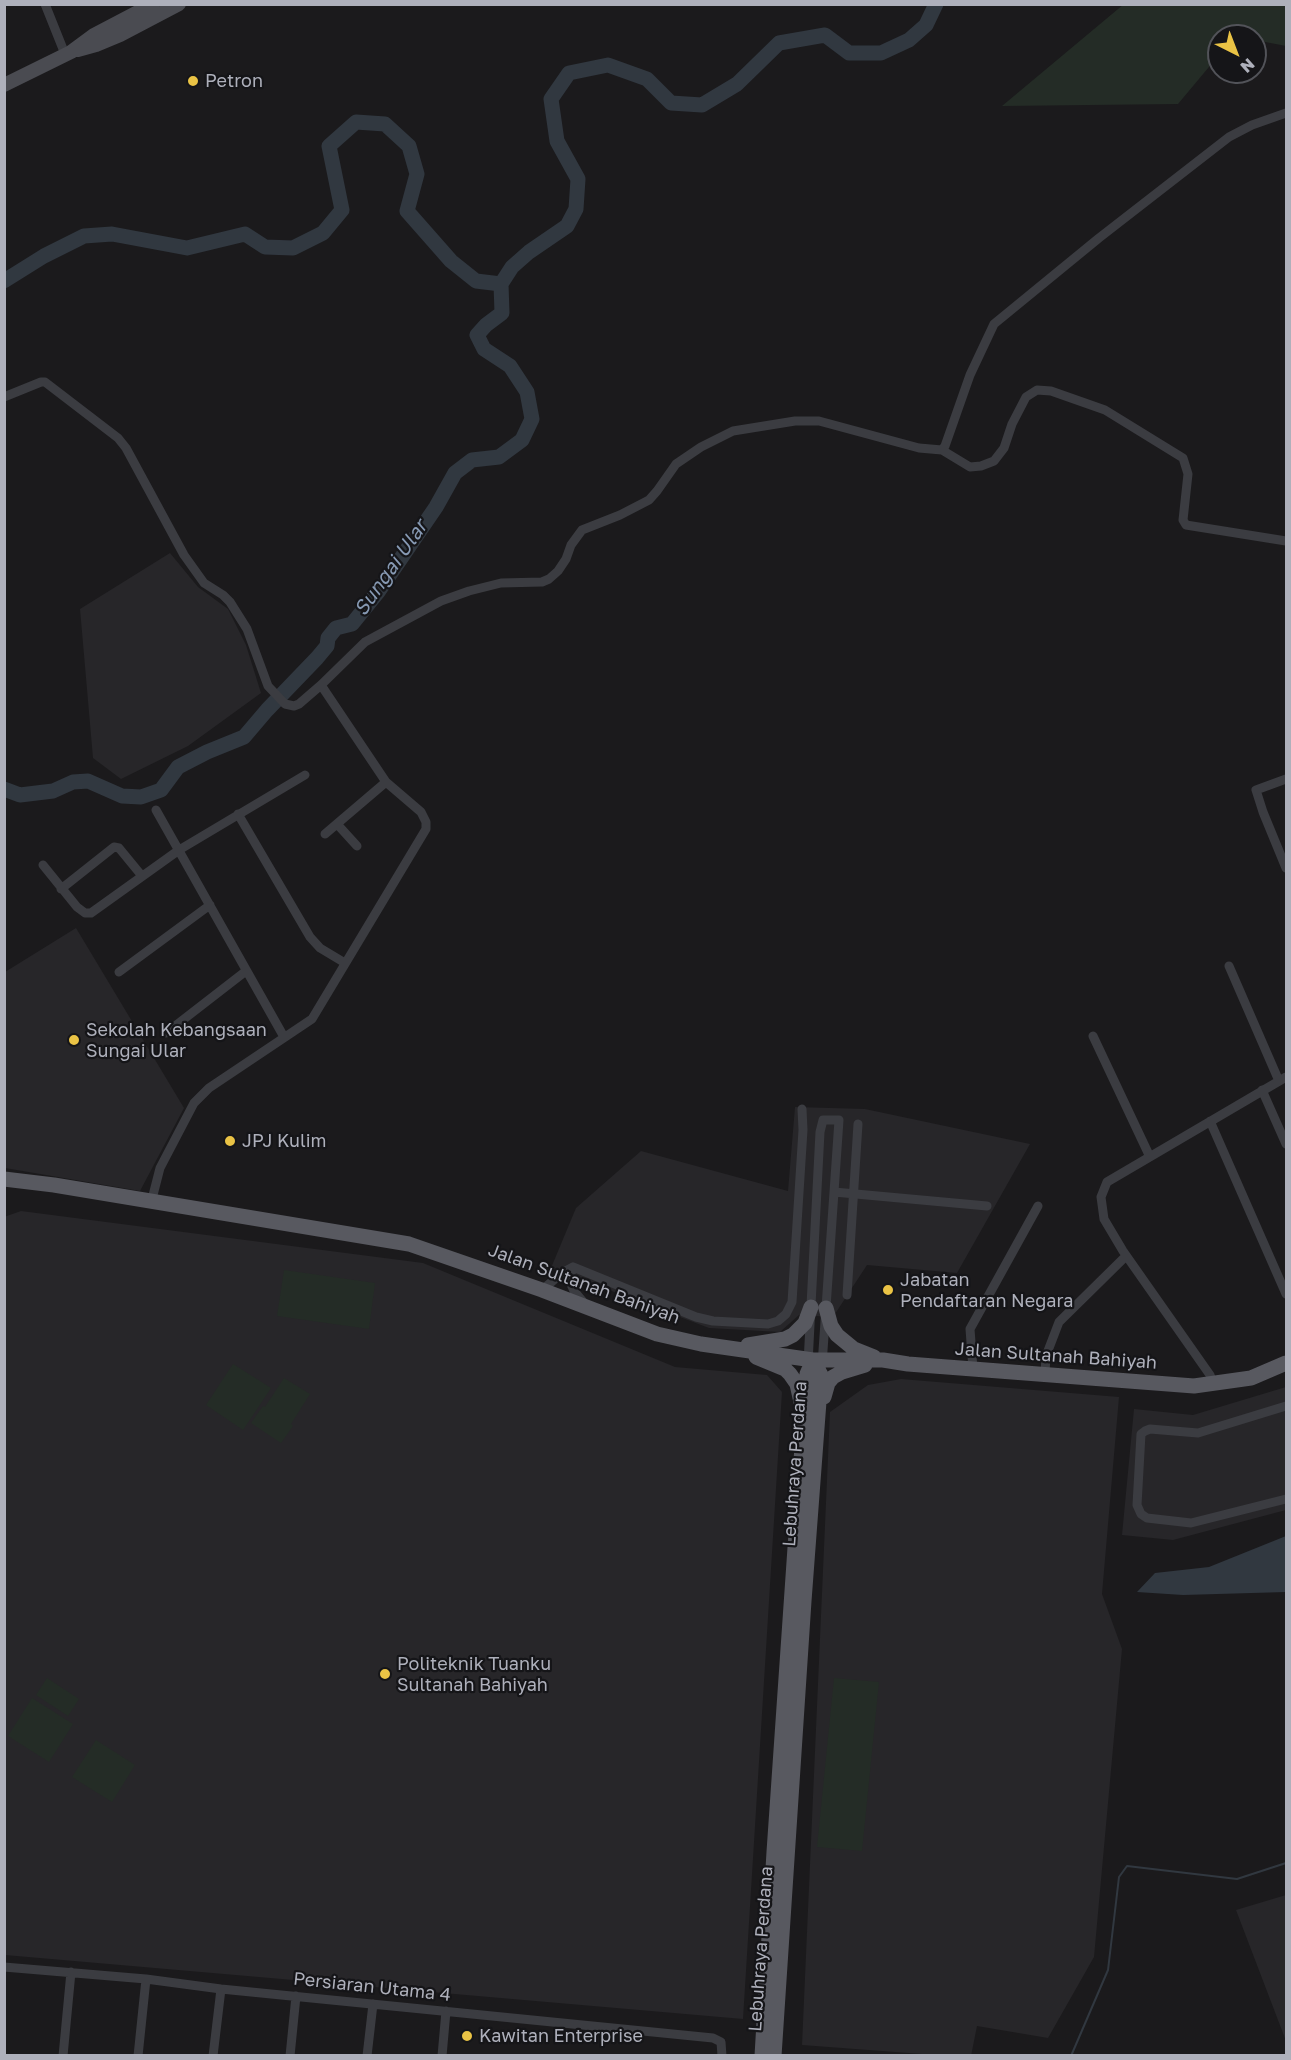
<!DOCTYPE html>
<html>
<head>
<meta charset="utf-8">
<style>
  body { margin:0 }
  #map { position:relative; width:1291px; height:2060px; overflow:hidden; background:#1b1a1c; font-family:"Golos Text",sans-serif }
  canvas { display:block }
  .frame { position:absolute; inset:0; border:6px solid #aeb0bb; pointer-events:none }
  .north { position:absolute; left:1207px; top:24px; width:60px; height:60px; box-sizing:border-box; background:#151518; border:2px solid #525359; border-radius:50%; rotate:138deg; font-size:16px; font-weight:700; line-height:24px; text-align:center; color:#aeb0bb }
  .north::after { content:''; display:block; margin:auto; width:21px; height:27px; background:#eac345; clip-path:polygon(50% 0,100% 100%,50% 72%,0 100%) }
</style>
</head>
<body>
<div id="map">
<canvas width="1291" height="2060"></canvas>
<div class="frame"></div>
<div class="north">N</div>
</div>
<script>
const context = document.querySelector('canvas').getContext('2d');
context.lineJoin = 'round';
function paint(path, color) {
  context.fillStyle = color;
  context.fill(path, 'evenodd');
}
function toPath(rows) {
  const path = new Path2D();
  for (const r of rows) {
    path.moveTo(r[0], r[1]);
    for (let i = 2; i < r.length; i += 2) path.lineTo(r[i], r[i + 1]);
  }
  return path;
}
function strokePath(path, color, width, dash) {
  context.strokeStyle = color;
  context.lineWidth = width;
  context.lineCap = dash ? 'butt' : 'round';
  context.setLineDash(dash || []);
  context.stroke(path);
}
function write(font, color, halo, rows, align = 'center') {
  context.font = font + ' "Golos Text",sans-serif';
  context.lineWidth = 4.5;
  context.setLineDash([]);
  context.textBaseline = 'middle';
  context.strokeStyle = halo;
  context.fillStyle = color;
  for (const [text, x, y, turn = 0] of rows) {
    context.save();
    context.translate(x, y);
    context.rotate((+turn || 0) * Math.PI / 180);
    context.textAlign = isNaN(turn) ? turn : align;
    if (halo) context.strokeText(text, 0, 0);
    context.fillText(text, 0, 0);
    context.restore();
  }
}
const built = toPath([
  [170,553,198,587,228,609,246,645,261,693,188,746,121,779,93,758,80,609],
  [76,928,184,1108,140,1191,5,1168,5,972],
  [795,1107,865,1109,1030,1144,957,1273,867,1265,833,1317,799,1315,780,1332,709,1328,551,1268,576,1208,641,1151,788,1191],
  [21,1211,423,1263,675,1367,767,1375,782,1392,743,2019,5,1955,4,1217],
  [901,1379,1119,1397,1102,1594,1122,1649,1094,1957,1048,2038,977,2026,971,2056,935,2055,802,2045,830,1412,868,1385],
  [1286,1387,1286,1510,1173,1540,1122,1535,1134,1409,1193,1415],
  [1286,1895,1286,2041,1236,1910]
]);
const green = toPath([
  [1124,4,1286,5,1286,46,1255,40,1255,36,1219,36,1219,55,1178,104,1002,106],
  [284,1270,375,1283,369,1329,277,1316],
  [233,1364,271,1388,243,1430,206,1405],
  [284,1378,310,1394,291,1424,293,1426,281,1443,251,1423,263,1406,265,1407],
  [47,1678,79,1699,68,1716,36,1695],
  [834,1678,879,1682,862,1851,817,1847],
  [32,1698,73,1724,49,1762,8,1736],
  [96,1740,135,1765,112,1802,72,1777]
]);
const water = toPath([
  [1286,1536,1286,1592,1183,1595,1137,1592,1155,1573,1209,1567]
]);
const stream = toPath([
  [1071,2056,1108,1970,1119,1877,1127,1866,1237,1879,1286,1863]
]);
const river = toPath([
  [4,281,44,256,84,236,112,234,187,248,245,234,265,247,293,248,323,233,342,210,329,146,356,122,385,124,409,146,417,174,407,211,451,261,476,281,501,284],
  [501,284,512,267,529,252,567,226,576,209,578,179,557,141,551,99,569,73,608,65,647,79,671,103,702,105,737,84,779,43,825,35,849,53,881,53,909,40,926,25,936,4],
  [4,789,20,795,53,791,73,782,88,781,122,796,141,797,161,790,178,767,207,752,244,737,267,710,317,658,327,646,328,638,336,628,352,624,378,592,436,507,455,473,472,460,499,457,522,440,532,419,527,392,510,366,484,349,477,335,486,325,502,313,501,284]
]);
const minor = toPath([
  [45,4,65,54],
  [4,397,41,382,45,382,118,438,126,448,184,555,204,583,223,595,230,602,247,629,268,686,285,704,294,706,299,704,321,685,365,642,441,601,469,591,501,583,542,582,549,579,558,571,566,559,571,545,582,530,620,515,649,500,657,491,676,464,701,447,733,431,795,421,819,421,919,448,942,450,945,446,970,375,994,324,1099,238,1229,137,1252,125,1286,113],
  [942,450,970,467,981,466,994,461,1004,448,1012,424,1026,397,1037,390,1051,391,1105,410,1183,458,1188,474,1183,520,1186,525,1286,541],
  [1286,779,1256,790,1263,812,1286,868],
  [156,810,284,1037],
  [238,814,310,937,320,948,345,963],
  [337,824,357,846],
  [325,834,386,782],
  [43,865,77,907,85,913,91,913,179,850,305,775],
  [61,889,114,847,119,848,142,876],
  [1229,966,1279,1081],
  [119,972,210,905],
  [166,1033,246,971],
  [1093,1036,1150,1157],
  [1262,1090,1286,1144],
  [1210,1121,1286,1294],
  [834,1192,987,1206],
  [151,1203,160,1168,194,1103,209,1088,312,1019,426,829,426,822,421,812,386,782,321,685],
  [573,1267,696,1317,713,1321,768,1324,778,1321,786,1314,792,1302,803,1130,802,1109],
  [542,1290,562,1273,573,1267,569,1280,574,1291,584,1303],
  [847,1295,858,1124],
  [808,1363,820,1132,823,1120,839,1120,822,1365],
  [973,1369,970,1329,1038,1206],
  [1045,1373,1046,1356,1059,1322,1126,1256],
  [1213,1384,1210,1375,1123,1251,1104,1219,1101,1197,1107,1182,1286,1077],
  [1286,1406,1198,1433,1150,1429,1145,1431,1141,1434,1137,1505,1141,1514,1147,1518,1191,1523,1286,1499],
  [4,1967,146,1979,221,1989,713,2038,721,2042,722,2056],
  [63,2056,71,1972],
  [138,2056,146,1979],
  [213,2056,221,1989],
  [290,2056,296,1996],
  [367,2056,373,2004],
  [442,2056,446,2011]
]);
const secondary = toPath([
  [78,50,96,45,120,35,179,4],
  [4,85,71,52,94,35,153,4]
]);
const primary = toPath([
  [4,1179,54,1185,409,1244,542,1290,657,1334,701,1344,813,1360,883,1360,908,1364,1194,1386,1251,1378,1286,1363],
  [826,1308,831,1326,837,1335,854,1349,874,1357],
  [748,1345,785,1339,793,1335,805,1323,811,1307],
  [756,1357,785,1369,790,1374,797,1384,801,1402],
  [824,1397,828,1383,833,1377,842,1372,865,1365],
  [762,2056,774,1852,807,1374,813,1360],
  [774,2056,804,1601,821,1375,813,1360]
]);
const markers = [
  [193,81,6,"#eac345"],
  [74,1040,6,"#eac345"],
  [230,1141,6,"#eac345"],
  [888,1290,6,"#eac345"],
  [385,1674,6,"#eac345"],
  [467,2036,6,"#eac345"]
];
const poiNames = [
  ["Petron",205,81],
  ["Sekolah Kebangsaan",86,1030],
  ["Sungai Ular",86,1051],
  ["JPJ Kulim",242,1141],
  ["Jabatan",900,1280],
  ["Pendaftaran Negara",900,1301],
  ["Politeknik Tuanku",397,1664],
  ["Sultanah Bahiyah",397,1685],
  ["Kawitan Enterprise",479,2036]
];
const streetNames = [
  ["Jalan Sultanah Bahiyah",584,1284,20],
  ["Jalan Sultanah Bahiyah",1056,1356,4],
  ["Lebuhraya Perdana",795,1464,-86],
  ["Lebuhraya Perdana",761,1949,-86],
  ["Persiaran Utama 4",372,1987,6]
];
const waterNames = [
  ["Sungai Ular",391,568,-55]
];
paint(built, '#272629');
paint(green, '#242c26');
paint(water, '#313840');
strokePath(stream, '#313840', 2);
strokePath(river, '#313840', 15);
strokePath(minor, '#3b3c41', 9);
strokePath(secondary, '#4a4b51', 14);
strokePath(primary, '#585960', 15);
for (const [x, y, r, color] of markers) {
  const dot = new Path2D();
  dot.arc(x, y, r, 0, 2 * Math.PI);
  context.fillStyle = color;
  context.fill(dot);
  strokePath(dot, '#151518', 2);
}
write('18px', '#aeb0bb', '#151518', poiNames, 'left');
write('18px', '#aeb0bb', '#151518', streetNames);
write('italic 20px', '#879ab4', '#151518', waterNames);
</script>
</body>
</html>
